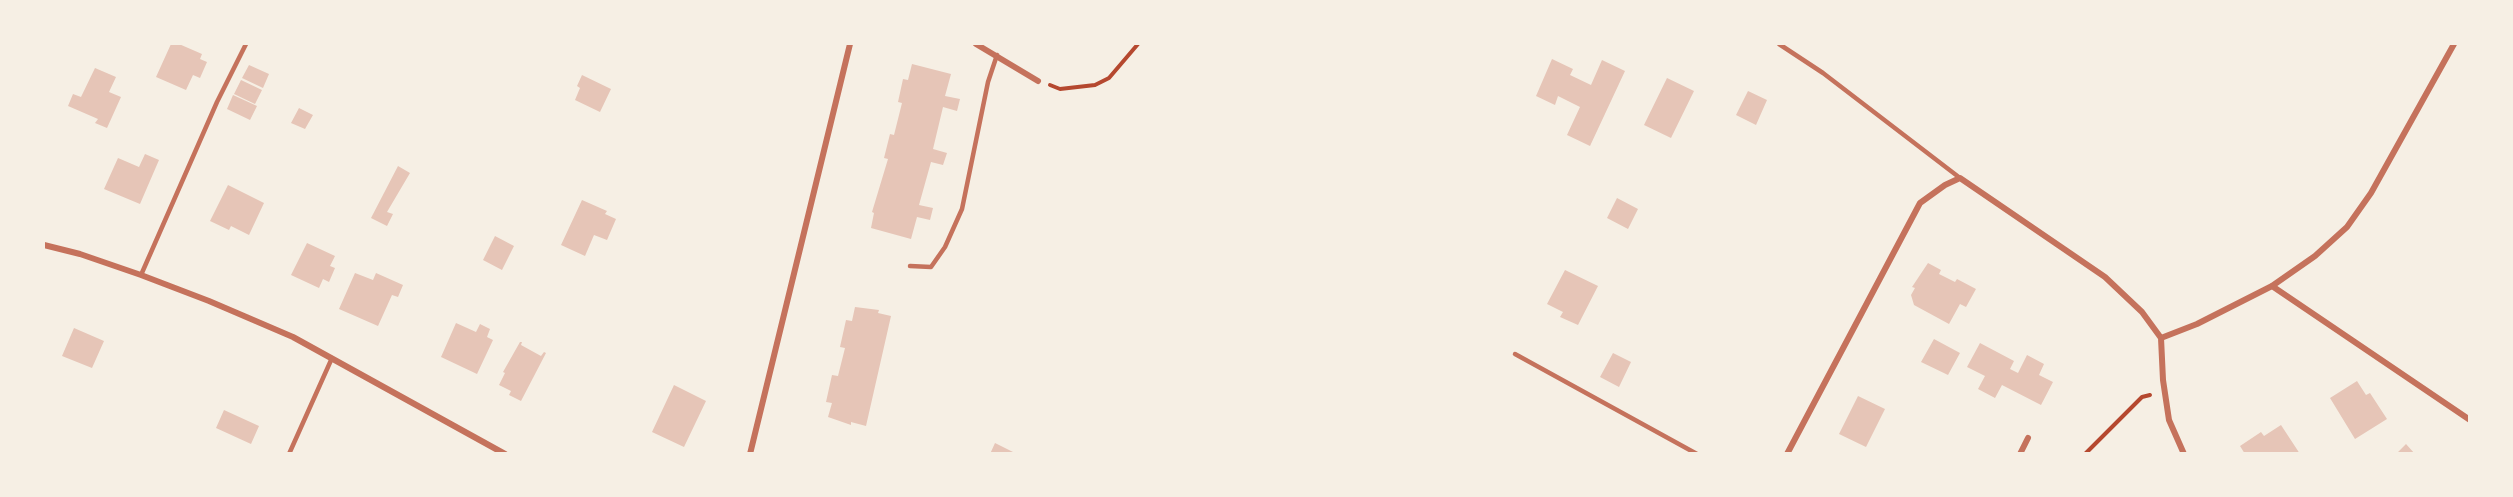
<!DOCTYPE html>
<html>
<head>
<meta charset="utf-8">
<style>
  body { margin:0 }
  #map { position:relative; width:2513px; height:497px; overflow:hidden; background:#f6efe4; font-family:Manrope,sans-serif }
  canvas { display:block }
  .frame { position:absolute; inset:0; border:45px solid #f6efe4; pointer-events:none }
</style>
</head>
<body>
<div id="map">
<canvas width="2513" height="497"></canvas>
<div class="frame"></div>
</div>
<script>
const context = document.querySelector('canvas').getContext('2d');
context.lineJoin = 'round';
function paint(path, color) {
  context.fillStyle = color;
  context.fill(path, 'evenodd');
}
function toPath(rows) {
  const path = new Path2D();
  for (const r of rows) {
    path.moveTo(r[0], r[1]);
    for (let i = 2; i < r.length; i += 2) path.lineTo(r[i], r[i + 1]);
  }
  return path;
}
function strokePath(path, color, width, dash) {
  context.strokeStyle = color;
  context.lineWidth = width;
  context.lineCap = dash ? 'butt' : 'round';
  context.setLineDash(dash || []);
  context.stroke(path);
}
const building = toPath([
  [171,44,179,44,202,54,200,59,207,62,200,78,193,75,186,90,156,77],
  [1552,59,1573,69,1570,75,1591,85,1602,60,1625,71,1590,146,1567,135,1580,107,1558,96,1555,105,1536,96],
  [912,64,951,74,945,96,960,99,957,111,943,107,933,149,947,153,943,165,931,162,919,205,933,208,930,220,917,217,911,239,871,228,874,213,872,212,888,159,884,158,890,134,894,135,902,103,898,102,903,79,908,80],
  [249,65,269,74,263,88,242,78],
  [95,68,116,77,109,92,121,97,107,128,95,123,98,119,68,106,73,94,81,97],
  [582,75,611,89,600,112,575,100,580,88,577,86],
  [1667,78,1694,91,1671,138,1644,125],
  [241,80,262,90,255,104,234,94],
  [1748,91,1767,100,1756,125,1736,115],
  [233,95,257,106,250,120,227,109],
  [299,108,313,115,305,129,291,123],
  [145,154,159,160,140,204,104,189,118,158,139,167],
  [398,166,410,173,387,212,393,214,387,226,371,218],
  [228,185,264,203,249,235,231,226,229,230,210,221],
  [1617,198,1638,209,1628,229,1607,218],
  [582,200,607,211,605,214,616,219,607,240,594,235,585,256,561,245],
  [495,236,514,246,502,270,483,260],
  [307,243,335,256,330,266,335,268,329,282,323,279,319,288,291,275],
  [1928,263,1941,270,1939,274,1955,282,1957,279,1976,289,1966,307,1960,304,1949,324,1914,305,1911,295,1915,288,1912,287],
  [1565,270,1598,286,1578,325,1560,317,1563,312,1547,304],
  [355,273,373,280,376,273,403,285,398,297,392,295,378,326,339,309],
  [855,307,879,310,878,313,891,316,866,426,851,422,851,425,828,417,832,403,826,402,832,375,838,376,845,348,840,347,846,320,852,321],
  [456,323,476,332,480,324,490,329,487,337,493,340,477,374,441,357],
  [74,328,104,341,92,368,62,356],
  [1934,339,1960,353,1948,375,1921,362],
  [520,342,522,342,521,345,541,356,544,352,546,353,521,401,509,395,511,391,499,385,505,373,503,372],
  [1980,343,2014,361,2010,369,2018,373,2027,355,2044,364,2039,375,2053,382,2041,405,2002,385,1995,398,1978,389,1985,376,1967,367],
  [1613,353,1631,362,1619,387,1600,377],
  [2357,381,2366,395,2370,393,2387,419,2355,439,2330,398],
  [674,385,706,401,684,447,652,432],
  [1858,396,1885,409,1866,447,1839,434],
  [224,410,259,426,251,444,216,428],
  [2281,425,2300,454,2245,454,2240,446,2261,432,2264,436],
  [995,443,1017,454,990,454],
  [2406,444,2415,454,2396,454]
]);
const path = toPath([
  [1050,85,1060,89,1095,85,1109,78,1138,44],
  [2085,454,2142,397,2150,395]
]);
const service = toPath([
  [1779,44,1823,73,1960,178],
  [910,266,931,267,945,247,962,209,988,82,997,55],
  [141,275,217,102,246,44],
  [1515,354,1697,454],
  [289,454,332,358]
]);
const minor = toPath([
  [976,44,1038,81],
  [44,245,80,254,141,275,209,301,293,337,505,454],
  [2272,286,2470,420],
  [2161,338,2197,324,2272,286,2315,256,2347,227,2371,193,2454,44],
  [750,454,850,44],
  [1787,454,1920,203,1945,185,1960,178,2105,277,2142,312,2161,338,2163,380,2169,420,2184,454],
  [2020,454,2028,438]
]);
paint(building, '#e6c5b7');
strokePath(path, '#b5482f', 4);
strokePath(service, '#c5725c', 4.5);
strokePath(minor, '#c5725c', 6);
</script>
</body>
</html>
